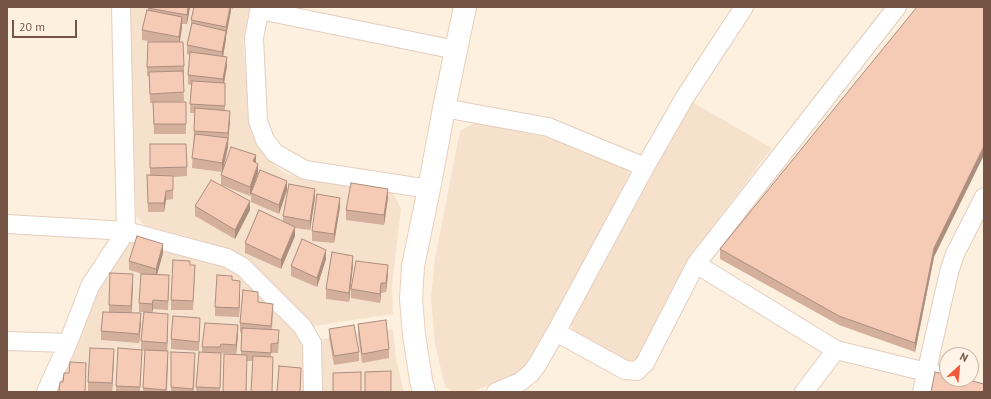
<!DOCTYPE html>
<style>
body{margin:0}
#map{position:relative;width:991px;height:399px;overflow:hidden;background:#fef0df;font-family:"PT Sans",sans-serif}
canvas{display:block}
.frame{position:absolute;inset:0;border:8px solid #755445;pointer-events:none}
.north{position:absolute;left:939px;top:347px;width:40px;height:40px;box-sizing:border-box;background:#fff4e7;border:1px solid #c8b4a6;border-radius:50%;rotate:27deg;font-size:11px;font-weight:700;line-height:16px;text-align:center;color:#755445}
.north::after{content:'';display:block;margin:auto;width:14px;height:18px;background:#f1593b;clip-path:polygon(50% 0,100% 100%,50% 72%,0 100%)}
.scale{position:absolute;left:12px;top:20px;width:65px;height:18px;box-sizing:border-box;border:2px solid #755445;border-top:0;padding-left:5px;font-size:12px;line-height:14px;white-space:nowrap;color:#755445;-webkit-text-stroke:3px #fff4e7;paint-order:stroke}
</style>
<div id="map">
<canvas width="991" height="399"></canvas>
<div class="frame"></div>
<div class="north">N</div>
<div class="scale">20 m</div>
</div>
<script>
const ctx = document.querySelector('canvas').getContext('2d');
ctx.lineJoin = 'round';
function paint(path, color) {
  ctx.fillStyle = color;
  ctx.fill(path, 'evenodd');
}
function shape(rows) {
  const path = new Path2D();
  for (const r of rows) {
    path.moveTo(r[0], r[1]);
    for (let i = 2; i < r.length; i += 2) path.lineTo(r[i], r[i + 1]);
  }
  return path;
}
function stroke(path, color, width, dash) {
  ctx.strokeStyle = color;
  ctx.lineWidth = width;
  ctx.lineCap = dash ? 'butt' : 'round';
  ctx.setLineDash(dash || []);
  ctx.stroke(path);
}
paint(shape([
 [129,7,250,7,243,39,249,116,255,139,264,153,275,166,287,174,306,180,392,192,401,208,392,286,393,314,314,326,305,316,251,263,240,254,227,248,144,225,136,216],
 [692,102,772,148,690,256,638,359,628,362,574,333,571,324],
 [476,122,558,140,628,168,630,176,532,358,518,373,511,377,471,392,454,392,445,387,435,343,431,298,435,258,460,131],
 [137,241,227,266,238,274,298,334,303,345,304,392,55,392,98,286,127,245],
 [393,329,396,358,404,392,323,392,322,363,321,339]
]), '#f6e1cd');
const street = shape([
 [260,7,254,38,258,121,265,140,275,153,305,170,429,189],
 [260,10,456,50],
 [444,108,548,127,645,167],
 [7,224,126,231,227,258,243,267,302,326,312,343,313,392],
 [696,264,836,350,947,377],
 [556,332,625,370,637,371,645,363,696,264,897,7],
 [7,341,68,343],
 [46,392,68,343,90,286,126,231,121,7],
 [496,392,520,382,530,374,537,365,556,332,645,167,685,97,744,7],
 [804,392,836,350],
 [922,392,949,272,955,254,984,197]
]);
const secondary = shape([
 [424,392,421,380,414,335,411,299,413,266,429,189,444,108,465,7]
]);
stroke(street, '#e4cdbe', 20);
stroke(secondary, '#eaceba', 24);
stroke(street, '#fff', 18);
stroke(secondary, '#fff', 22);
paint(shape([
 [148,7,190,7,187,24,182,24,182,27,180,42,184,66,184,75,183,75,184,101,173,102,186,102,186,134,154,134,153,103,150,103,149,76,147,76,147,67,154,42,142,40,142,30,148,10],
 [194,7,233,7,233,9,231,8,223,56,227,66,224,83,225,93,225,110,230,120,228,147,224,166,256,162,258,173,252,189,287,190,279,214,251,202,251,193,250,196,221,185,221,175,222,172,192,168,195,113,190,113,191,85,188,84,188,75,190,55,187,54,187,45,191,27,191,20],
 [150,144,187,167,187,176,173,177,173,199,166,200,164,212,148,212,147,175,150,175],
 [315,198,310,230,295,228,295,236,281,269,245,253,245,243,283,221,283,216],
 [388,198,384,225,346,220,346,210],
 [195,206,250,210,235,239,195,216],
 [340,207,334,243,312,241,312,231],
 [720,249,934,257,915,352,839,325,720,259],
 [163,253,157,275,169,284,168,310,153,309,152,313,168,323,167,351,168,361,167,392,143,392,145,351,142,350,140,392,116,392,116,386,141,350,141,341,144,312,139,312,139,303,143,274,129,270,129,261],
 [326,259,317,287,291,276,291,266],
 [190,265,195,274,193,310,171,310,171,300],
 [353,265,349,302,326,299,326,289],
 [388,274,386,292,381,293,380,303,351,298,351,289],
 [232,280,240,290,239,317,215,316,215,307],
 [133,283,132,313,141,323,139,343,101,340,101,331,109,312,109,305],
 [258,302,273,313,272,330,279,340,278,353,271,353,271,357,273,366,252,361,247,361,241,355,242,333,240,332,240,323],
 [358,324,389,349,389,358,362,363,358,334],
 [200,327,199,351,171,349,171,339],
 [329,329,359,352,359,361,334,365,329,338],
 [238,335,236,354,221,353,221,363,220,392,196,392,196,387,202,352,202,347],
 [171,352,195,362,194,392,171,392],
 [114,358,112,392,88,391,88,382]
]), '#d3af9c');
paint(shape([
 [188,7,190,7,187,24,187,15],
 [230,7,231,7,231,11,226,36,226,27],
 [182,17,182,27,179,46,179,37],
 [226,31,226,40,222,62,222,52],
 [227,57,227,66,223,89,223,79],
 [230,111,230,120,228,142,228,133],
 [228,138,228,147,222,173,222,163],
 [984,146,984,155,934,257,915,352,915,343,934,248],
 [256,155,256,164,253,161],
 [258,164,258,173,250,196,250,187],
 [287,181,287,190,279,214,279,205],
 [315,189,315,198,310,230,310,221],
 [388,189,388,198,384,225,384,215],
 [166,191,166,200,164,212,164,203],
 [340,198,340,207,334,243,334,234],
 [250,201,250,210,235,239,235,230],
 [295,227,295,236,281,269,281,260],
 [163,244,163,253,156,278,156,269],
 [326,250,326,259,317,287,317,278],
 [353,256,353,265,349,302,349,293],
 [388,265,388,274,386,292,386,283],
 [133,274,133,283,131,315,131,306],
 [240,281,240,290,239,317,239,308],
 [381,283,381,293,380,303,380,294],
 [153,300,153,309,152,313,152,304],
 [141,313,141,323,139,343,139,334],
 [168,314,168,323,167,353,167,343],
 [238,325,238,335,236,354,236,345],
 [114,349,114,358,112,392,112,383],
 [168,351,168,361,166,392]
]), '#ac8e7f');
const building = shape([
 [148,7,188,7,187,15,148,8,148,7],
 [194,7,230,7,226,27,191,20,194,7],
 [917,7,982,7,984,9,984,146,934,248,915,343,839,316,720,249,917,7],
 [147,10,182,17,179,37,142,30,147,10],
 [192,23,226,31,222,52,187,45,192,23],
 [148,42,183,42,184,66,147,67,148,42],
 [190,52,227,57,223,79,188,75,190,52],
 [183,71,184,92,150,94,149,72,183,71],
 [192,81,225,83,225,106,190,104,192,81],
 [153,102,186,102,186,124,154,124,153,102],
 [195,108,230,111,228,133,194,131,195,108],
 [195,134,228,138,222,163,192,158,195,134],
 [150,144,186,144,187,167,150,168,150,144],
 [231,147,256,155,253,161,258,164,250,187,221,175,231,147],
 [260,170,287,181,279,205,251,193,260,170],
 [147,175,173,176,173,190,166,191,164,203,148,203,147,175],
 [211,180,250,201,235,230,195,206,211,180],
 [351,183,388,189,384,215,346,210,351,183],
 [289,184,315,189,310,221,283,216,289,184],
 [317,194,340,198,334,234,312,231,317,194],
 [259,210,295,227,281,260,245,243,259,210],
 [137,236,163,244,156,269,129,261,137,236],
 [302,239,326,250,317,278,291,266,302,239],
 [332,252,353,256,349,293,326,289,332,252],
 [173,260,190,261,190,265,195,265,193,301,171,300,173,260],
 [356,261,388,265,386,283,381,283,380,294,351,289,356,261],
 [110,273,133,274,131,306,109,305,110,273],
 [141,274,169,275,168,301,153,300,152,304,139,303,141,274],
 [217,275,232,276,232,280,240,281,239,308,215,307,217,275],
 [243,290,258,292,258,302,273,304,271,326,240,323,243,290],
 [103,312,141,313,139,334,101,331,103,312],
 [144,312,168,314,167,343,141,341,144,312],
 [173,316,200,318,199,342,171,339,173,316],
 [386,320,389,349,362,354,358,324,386,320],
 [205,323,238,325,236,345,221,344,220,347,202,347,205,323],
 [354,325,359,352,334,356,329,329,354,325],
 [242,328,279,330,278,343,271,344,271,353,241,351,242,328],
 [90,348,114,349,112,383,88,382,90,348],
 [118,348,142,350,140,387,116,386,118,348],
 [145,350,168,351,166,390,143,388,145,350],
 [171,352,195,353,193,389,171,387,171,352],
 [199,352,221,353,220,388,196,387,199,352],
 [224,354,247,355,246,392,223,392,224,354],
 [253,356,273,357,272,392,251,392,253,356],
 [70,362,86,363,85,392,59,392,60,382,63,382,64,373,69,373,70,362],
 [279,366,301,368,300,392,277,392,279,366],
 [391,371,391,392,365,392,365,372,391,371],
 [361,372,361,392,333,392,333,373,361,372],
 [935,372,947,375,947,379,964,379,984,384,984,392,931,392,935,372]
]);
paint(building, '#f5cbb5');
stroke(building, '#ac8e7f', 1);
</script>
